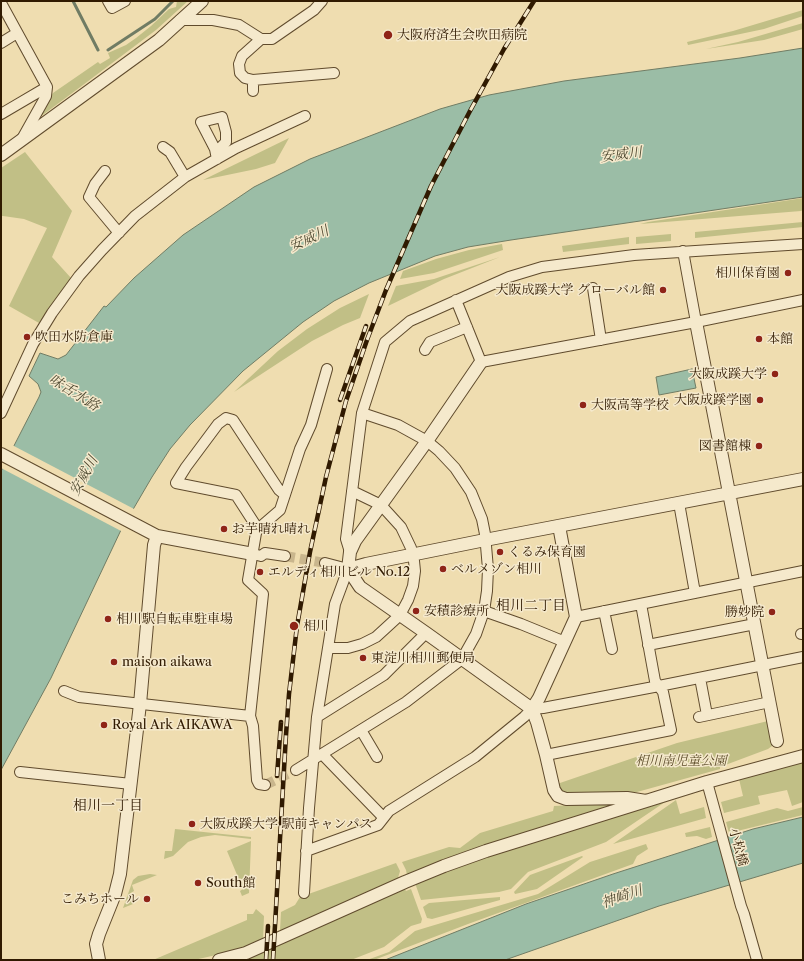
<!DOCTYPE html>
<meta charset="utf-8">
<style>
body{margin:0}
#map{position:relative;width:804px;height:961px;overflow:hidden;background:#efddb0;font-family:"Libre Caslon Text",serif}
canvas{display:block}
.frame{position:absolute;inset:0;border:2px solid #301a01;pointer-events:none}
</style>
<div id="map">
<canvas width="804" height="961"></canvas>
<div class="frame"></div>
</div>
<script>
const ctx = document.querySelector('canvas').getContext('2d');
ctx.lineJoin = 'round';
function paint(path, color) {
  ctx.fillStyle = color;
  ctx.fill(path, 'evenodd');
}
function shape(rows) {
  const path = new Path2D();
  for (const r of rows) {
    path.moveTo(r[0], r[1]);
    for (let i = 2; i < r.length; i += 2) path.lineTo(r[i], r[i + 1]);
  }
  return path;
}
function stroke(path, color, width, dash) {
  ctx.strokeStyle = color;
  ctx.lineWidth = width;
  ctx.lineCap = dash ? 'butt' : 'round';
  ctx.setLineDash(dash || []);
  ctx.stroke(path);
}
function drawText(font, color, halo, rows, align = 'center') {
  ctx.font = font + ' "Libre Caslon Text","Noto Serif JP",serif';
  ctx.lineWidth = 3;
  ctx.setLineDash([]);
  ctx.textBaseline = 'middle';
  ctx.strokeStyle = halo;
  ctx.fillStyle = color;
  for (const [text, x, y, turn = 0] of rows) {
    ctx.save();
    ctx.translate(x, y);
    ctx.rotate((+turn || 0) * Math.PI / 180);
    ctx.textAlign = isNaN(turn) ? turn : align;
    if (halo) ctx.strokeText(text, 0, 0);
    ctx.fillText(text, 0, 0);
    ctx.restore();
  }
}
paint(shape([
 [177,1,188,1,156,30,83,85,40,117,39,116,53,93,98,62,100,64,110,58,108,53,126,45,136,38,151,26,169,9,176,7],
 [803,10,803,16,764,29,688,45,687,42,733,31],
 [803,23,803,29,764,40,706,49,738,42],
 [289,138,275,163,256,169,203,180],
 [25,152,72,211,52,257,71,278,39,323,9,306,47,228,24,219,3,216,1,216,1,168],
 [803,198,803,210,801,211,640,224,648,222],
 [803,222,803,227,695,238,695,232],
 [671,234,671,241,636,244,636,237],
 [629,237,629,244,563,252,562,246],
 [502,244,503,250,434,273,400,279,403,271,436,259,469,250],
 [500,257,444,279,388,306,396,286,434,279],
 [369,294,360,318,343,325,312,341,234,392,278,351,307,329,340,308],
 [768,721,772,746,768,749,720,767,720,769,637,792,568,795,558,789,557,784,677,743],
 [803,762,803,802,792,806,787,790,758,796,760,804,724,813,721,802,743,796,739,779],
 [676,800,680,814,704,807,706,818,613,844],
 [665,802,606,842,528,872,511,889,499,892,421,900,415,883,446,871,487,856],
 [618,803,484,845,407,875,406,870,402,862,449,847,460,848,480,833,553,811,554,806],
 [803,807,803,815,729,833,726,822,777,808,788,811],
 [710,827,712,837,706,839,697,836,686,837,685,833],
 [175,829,251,837,251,839,215,835,201,837,188,842,173,856,164,859,165,851,172,851],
 [251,841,249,893,242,896,240,891,243,889,227,851],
 [646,844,648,849,637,856,633,864,468,924,374,960,367,960,389,952,415,931,428,927,538,894,590,862],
 [582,856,583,857,537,889,515,894,514,892,530,875],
 [396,863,400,871,398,878,280,931,281,912,295,905,300,897],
 [150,874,157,875,132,885,134,891,129,894,133,904,123,908,133,880,138,876],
 [404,888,406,891,411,889,422,919,421,923,411,926,384,947,351,960,242,960,248,959],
 [500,897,500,900,432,919,427,918,423,907,429,903],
 [256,909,264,916,263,940,243,949,194,960,153,960,247,920,247,914,253,914]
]), '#c1bf86');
const water = shape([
 [803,48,803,197,511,240,468,247,435,256,369,283,334,301,303,322,243,371,190,425,170,449,152,477,121,530,51,678,1,770,1,471,39,397,41,392,38,384,29,376,40,353,58,359,66,355,104,306,106,307,134,278,183,235,254,187,310,159,440,109,489,95,564,81,740,58,803,48],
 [692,369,696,388,659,395,656,377,692,369],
 [803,817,803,863,659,906,505,960,385,960,526,904,613,874,753,829,803,817]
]);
paint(water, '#9bbda6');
stroke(water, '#707c64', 1);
paint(shape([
 [12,445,136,510,123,532,1,468]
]), '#efddb0');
stroke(shape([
 [73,1,98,50],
 [108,50,155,19,173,1]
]), '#707c64', 3);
stroke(shape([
 [285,556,325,563],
 [265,785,296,770]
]), '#c9b68d', 10, [10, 5]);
const minor = shape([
 [108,1,112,8,125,1],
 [1,3,47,87,46,96,22,139],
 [180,20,213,20,239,25,261,39,272,39,314,10,322,1],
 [261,39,242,56,239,64,240,73,245,78,253,80,334,73],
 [1,43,17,33],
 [253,80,253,91],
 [1,114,47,87],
 [163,147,170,152,185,177],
 [215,149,220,148,226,142,226,132,222,117,201,122,215,149,217,159],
 [105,171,95,184,89,197,119,233],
 [683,251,696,322],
 [593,288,601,340],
 [456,300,481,362,696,322,803,300],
 [425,350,430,342,467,327],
 [1,413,33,344,52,313,79,276,102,250,135,216,185,177,236,148,305,116],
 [679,503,695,593],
 [258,529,236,495,176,483,186,467,218,424,226,418,233,420,279,490,285,495],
 [350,552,346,539,362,413,385,342,410,321,509,277,542,267,634,255,803,244],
 [253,554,261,556,265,553,285,556],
 [484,611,521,624,565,642],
 [604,611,612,649],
 [576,617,803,571],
 [801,634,803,634],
 [648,645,755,624],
 [328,648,348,648,362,644,376,637,400,615,408,600,413,586,415,571,414,561,411,548,401,527,381,505,352,491],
 [700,678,707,715],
 [64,691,79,697,250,716],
 [317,717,384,675,426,633],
 [699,717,770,702],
 [361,730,377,757],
 [322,754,383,817],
 [546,755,671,730,663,692,655,681,641,604],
 [296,770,406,702,462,659,476,634,484,611,487,591,488,569,485,534,482,519,471,492,455,468,439,451,427,441,398,425,362,413],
 [20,772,131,784],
 [707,782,741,906,744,914,757,960],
 [265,785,259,784,257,780,253,726,250,716,263,594,248,580,256,533,258,529,280,510,300,449,311,425,327,369],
 [306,851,378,825,389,811,475,757,524,717,532,709,543,708,659,686,803,657],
 [304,893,309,808,317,717,335,604,348,569,325,563]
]);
const tertiary = shape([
 [1,155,159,40,202,1],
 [696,322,777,741],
 [481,362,427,441,355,541,350,552,348,569,360,587,426,633,532,709,537,722,546,755,554,790,558,796,566,799,627,798,646,801],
 [1,454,157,536,253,554],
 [348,569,366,564,485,540,803,479],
 [532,709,539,698,576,617,559,526],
 [99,960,96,944,99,934,115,894,120,874,140,704,154,545,157,536],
 [219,960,246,953,405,882,444,866,486,851,707,782,803,756]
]);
stroke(minor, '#604b2d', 12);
stroke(tertiary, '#604b2d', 14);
stroke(minor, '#f5e9cc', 10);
stroke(tertiary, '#f5e9cc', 12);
const rail = shape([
 [340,400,366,326],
 [277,776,281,722],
 [266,960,268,926],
 [273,960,286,735,289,694,297,626,310,552,326,477,346,401,367,340,386,290,431,186,470,111,504,49,534,1]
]);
stroke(rail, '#301a01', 4.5);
stroke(rail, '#f5e9cc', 3, [9]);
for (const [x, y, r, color] of [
 [388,35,5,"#8f2418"],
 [788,273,4,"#8f2418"],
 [663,290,4,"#8f2418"],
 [27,337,4,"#8f2418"],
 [759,339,4,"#8f2418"],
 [775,374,4,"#8f2418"],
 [760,400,4,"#8f2418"],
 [583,405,4,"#8f2418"],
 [759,446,4,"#8f2418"],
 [224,529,4,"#8f2418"],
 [500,552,4,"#8f2418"],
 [443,569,4,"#8f2418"],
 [260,572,4,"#8f2418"],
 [416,611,4,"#8f2418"],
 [772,612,4,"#8f2418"],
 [108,619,4,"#8f2418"],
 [294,626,5,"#8f2418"],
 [363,658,4,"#8f2418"],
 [114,662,4,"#8f2418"],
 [104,725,4,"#8f2418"],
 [192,824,4,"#8f2418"],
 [198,883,4,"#8f2418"],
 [147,899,4,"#8f2418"]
]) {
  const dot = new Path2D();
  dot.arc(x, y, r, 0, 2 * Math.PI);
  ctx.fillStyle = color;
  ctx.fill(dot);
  stroke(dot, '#f5e9cc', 1.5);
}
drawText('13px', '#301a01', '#f5e9cc', [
 ["大阪府済生会吹田病院",397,35],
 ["相川保育園",780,273,"right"],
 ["大阪成蹊大学 グローバル館",655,290,"right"],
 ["吹田水防倉庫",35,337],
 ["本館",767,339],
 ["大阪成蹊大学",767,374,"right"],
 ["大阪成蹊学園",752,400,"right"],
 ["大阪高等学校",591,405],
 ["図書館棟",751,446,"right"],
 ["お芋晴れ晴れ",232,529],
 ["くるみ保育園",508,552],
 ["ベルメゾン相川",451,569],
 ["エルディ相川ビル No.12",268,572],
 ["安積診療所",424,611],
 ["勝妙院",764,612,"right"],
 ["相川駅自転車駐車場",116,619],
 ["相川",303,626],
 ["東淀川相川郵便局",371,658],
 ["maison aikawa",122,662],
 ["Royal Ark AIKAWA",112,725],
 ["大阪成蹊大学 駅前キャンパス",200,824],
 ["South館",206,883],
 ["こみちホール",139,899,"right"]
], 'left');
drawText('italic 13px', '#5c4c29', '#f5e9cc', [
 ["相川南児童公園",681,761]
]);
drawText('13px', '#301a01', '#f5e9cc', [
 ["小松橋",738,847,75]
]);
drawText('italic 14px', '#504b33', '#f5e9cc', [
 ["安威川",621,155,-7],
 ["安威川",309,239,-25],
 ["味舌水路",74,393,32],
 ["安威川",84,476,-61],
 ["神崎川",622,897,-19]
]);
drawText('14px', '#301a01', '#f5e9cc', [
 ["相川二丁目",531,606],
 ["相川一丁目",108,806]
]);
</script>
